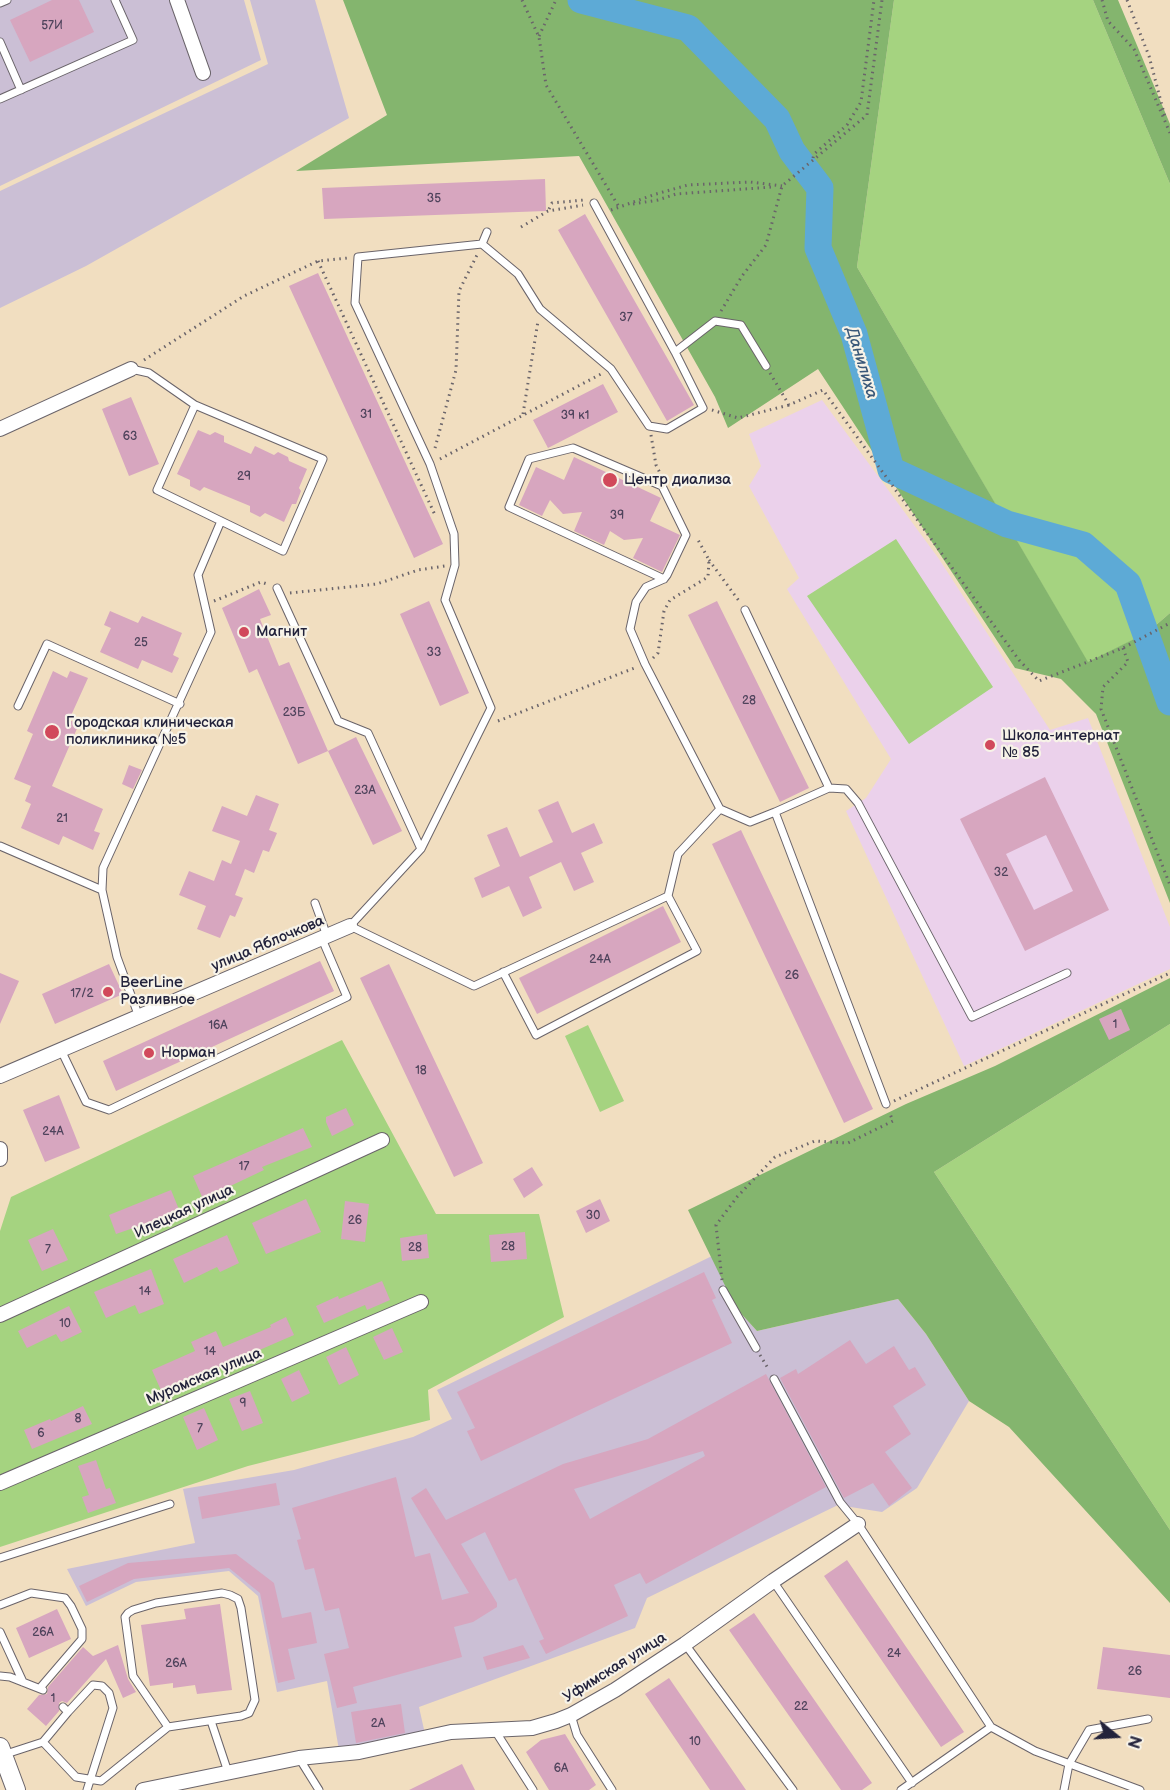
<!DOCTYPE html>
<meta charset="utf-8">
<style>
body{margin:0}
#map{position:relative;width:1170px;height:1790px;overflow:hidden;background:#f1dec0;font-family:"Balsamiq Sans",sans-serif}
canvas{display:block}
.north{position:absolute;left:1086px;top:1706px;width:60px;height:60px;-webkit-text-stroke:4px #f7f3e8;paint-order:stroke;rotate:108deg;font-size:16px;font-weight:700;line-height:24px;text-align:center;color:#22223b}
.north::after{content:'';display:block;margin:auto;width:21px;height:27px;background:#22223b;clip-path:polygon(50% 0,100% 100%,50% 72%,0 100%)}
</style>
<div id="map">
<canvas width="1170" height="1790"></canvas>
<div class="north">N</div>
</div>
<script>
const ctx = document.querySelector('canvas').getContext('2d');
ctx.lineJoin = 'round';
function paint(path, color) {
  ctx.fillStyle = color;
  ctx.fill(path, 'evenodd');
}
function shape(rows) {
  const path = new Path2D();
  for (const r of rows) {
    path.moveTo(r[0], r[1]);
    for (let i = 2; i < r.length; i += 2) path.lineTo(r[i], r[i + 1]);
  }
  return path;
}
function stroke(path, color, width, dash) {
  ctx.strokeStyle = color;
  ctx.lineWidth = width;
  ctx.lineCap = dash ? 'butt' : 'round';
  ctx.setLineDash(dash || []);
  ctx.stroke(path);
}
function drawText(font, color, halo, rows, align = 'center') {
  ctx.font = font + ' "Balsamiq Sans",sans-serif';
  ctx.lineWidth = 4.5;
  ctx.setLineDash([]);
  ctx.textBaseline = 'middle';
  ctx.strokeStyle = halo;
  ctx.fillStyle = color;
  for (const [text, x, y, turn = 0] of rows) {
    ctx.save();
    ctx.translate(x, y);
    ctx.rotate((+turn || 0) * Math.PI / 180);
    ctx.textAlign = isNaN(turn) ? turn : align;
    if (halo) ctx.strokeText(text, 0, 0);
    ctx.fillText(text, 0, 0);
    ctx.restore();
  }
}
paint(shape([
 [822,400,939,559,1050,730,1088,718,1170,927,1170,969,964,1066,846,811,866,798,891,759,787,589,799,578,749,486,761,466,749,434]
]), '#ebd1eb');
paint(shape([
 [0,0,244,0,261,60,0,186],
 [250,0,315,0,349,118,86,266,0,308,0,191,268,64],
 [712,1256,736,1308,757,1331,898,1299,926,1334,969,1401,917,1488,882,1512,838,1505,647,1598,635,1628,419,1707,425,1734,339,1750,327,1681,277,1692,258,1596,229,1571,136,1582,86,1606,67,1569,195,1543,183,1489,294,1470,413,1437,452,1419,437,1390]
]), '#cbbfd5');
paint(shape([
 [894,0,1093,0,1170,184,1170,613,1148,632,1088,663,857,267],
 [896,539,993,687,909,744,807,596],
 [1170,1024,1170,1530,934,1172],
 [588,1025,624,1101,600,1112,565,1036],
 [342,1040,436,1214,539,1214,564,1317,428,1390,430,1420,248,1466,0,1547,0,1231,11,1197]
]), '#a5d380');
paint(shape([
 [343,0,894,0,857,267,1088,662,1148,632,1170,613,1170,903,1096,714,1061,679,1015,668,818,369,728,428,715,397,579,156,296,171,387,115],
 [1093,0,1118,0,1170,124,1170,184],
 [1170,978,1170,1024,934,1172,1170,1530,1170,1603,1009,1427,969,1401,926,1334,898,1299,757,1331,736,1308,688,1210,906,1104,995,1066]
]), '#84b56e');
stroke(shape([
 [581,0,688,28,777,119,792,151,820,188,818,248,854,334,891,470,1007,524,1083,545,1128,584,1170,702]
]), '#5daad6', 27);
paint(shape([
 [52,0,79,0,94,32,30,62,10,20],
 [545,179,546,211,324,219,322,188],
 [585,214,694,405,667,421,558,230],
 [318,273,443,544,414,558,289,286],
 [603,384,618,412,548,448,533,420],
 [131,397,159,464,129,476,102,409],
 [198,430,210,435,215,432,224,436,224,442,251,454,255,446,274,455,278,452,288,457,289,461,307,469,299,488,301,491,296,504,292,504,284,522,265,513,260,517,250,512,250,506,204,487,200,491,190,486,190,480,177,474],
 [574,457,661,498,650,521,680,535,662,572,633,558,643,538,624,540,610,531,604,545,574,531,582,512,563,514,550,500,542,516,519,505,536,467,564,480],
 [259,589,271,615,260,619,279,666,289,662,328,751,298,764,257,669,249,673,222,608],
 [429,601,469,693,440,706,400,614],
 [717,601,809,788,780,802,688,615],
 [110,611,138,623,142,616,182,633,173,655,179,658,172,673,142,660,138,669,100,652,111,628,104,625],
 [53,671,67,678,70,671,88,678,69,720,79,724,52,786,103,809,94,831,100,833,93,850,63,836,59,845,21,828,31,804,25,801,31,786,14,779,33,734,27,731],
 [356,737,402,831,373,845,328,751],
 [129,765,142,770,133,789,122,784],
 [1045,777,1109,910,1025,951,960,819],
 [1046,835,1073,891,1034,910,1006,854],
 [256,795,279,804,269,830,277,833,269,852,263,850,254,873,245,869,235,895,243,898,235,917,230,915,220,938,197,929,206,906,179,895,189,871,214,881,222,860,231,864,240,841,212,831,222,806,247,816],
 [558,801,572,833,594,823,603,843,581,853,594,882,574,891,561,862,529,877,542,908,523,917,509,886,482,898,474,878,500,866,487,835,507,827,520,857,553,842,538,810],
 [741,830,873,1109,844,1123,712,844],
 [663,906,681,942,537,1014,519,978],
 [320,961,334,991,116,1091,103,1061],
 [109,964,123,994,55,1024,42,994],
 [389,964,483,1163,454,1177,360,978],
 [0,973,19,981,0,1024],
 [1121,1009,1130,1030,1109,1040,1099,1019],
 [59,1095,80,1148,45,1162,23,1110],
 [346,1108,354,1125,332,1136,326,1122,326,1117],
 [303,1128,312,1147,262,1167,264,1170,203,1199,193,1176],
 [532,1167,543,1185,524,1198,513,1179],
 [171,1190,180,1212,116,1234,109,1215],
 [306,1199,321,1232,266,1254,252,1223],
 [600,1199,610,1221,586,1233,576,1211],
 [345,1201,369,1204,365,1242,341,1239],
 [53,1229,68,1260,42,1271,28,1240],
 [525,1232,527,1259,491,1262,489,1235],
 [427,1234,429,1258,402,1261,400,1238],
 [227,1235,239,1263,220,1272,217,1267,184,1283,173,1259],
 [151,1269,164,1304,139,1314,135,1305,106,1318,94,1292],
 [704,1272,716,1298,712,1300,732,1343,481,1461,467,1431,475,1428,457,1392],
 [382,1281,390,1300,367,1310,365,1305,324,1323,316,1306,338,1296,339,1299],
 [69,1306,82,1332,61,1342,56,1334,27,1348,18,1331],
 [286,1317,294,1335,188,1381,190,1384,163,1395,152,1370,195,1351,191,1342,216,1331,223,1347,271,1327,270,1325],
 [392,1328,403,1352,384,1360,373,1337],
 [850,1340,866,1364,894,1346,909,1370,915,1367,926,1385,893,1406,911,1434,885,1452,912,1488,889,1506,873,1483,844,1498,780,1378,796,1369,798,1374],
 [346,1347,359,1375,339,1385,326,1357],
 [299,1370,310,1393,292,1402,281,1379],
 [766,1374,826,1487,646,1584,640,1573,614,1585,628,1616,546,1654,539,1641,544,1639,516,1578,509,1581,485,1532,461,1544,497,1603,497,1607,473,1622,454,1627,462,1657,353,1687,357,1703,337,1708,324,1654,349,1648,339,1608,325,1611,314,1568,305,1570,297,1540,301,1539,292,1508,396,1477,415,1557,430,1553,442,1600,469,1593,411,1498,426,1488,446,1520,563,1464,648,1439],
 [703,1451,705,1456,590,1519,574,1489],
 [250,1391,263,1423,242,1431,229,1399],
 [83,1406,92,1424,32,1449,24,1430,50,1419,51,1421],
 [204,1408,218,1440,197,1450,183,1417],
 [96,1460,106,1489,110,1488,116,1503,88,1513,82,1497,89,1495,78,1466],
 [276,1483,280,1505,202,1519,198,1497],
 [236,1554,274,1583,282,1618,311,1612,317,1643,288,1649,295,1679,278,1683,260,1593,229,1568,134,1579,87,1602,79,1586,128,1563],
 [847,1560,964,1732,941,1747,824,1576],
 [220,1604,232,1690,197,1694,195,1685,173,1688,173,1683,150,1686,141,1625,186,1619,184,1609],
 [57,1609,71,1639,29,1658,16,1628],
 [754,1613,872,1783,862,1790,841,1790,729,1630],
 [118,1645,128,1679,136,1692,123,1698,106,1659,67,1703,62,1701,59,1703,59,1711,46,1726,27,1709,39,1695,47,1694,48,1687,83,1647,93,1656],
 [523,1645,530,1658,487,1670,483,1657],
 [1103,1647,1170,1655,1170,1698,1097,1689],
 [669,1678,746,1790,710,1790,645,1694],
 [401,1704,405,1733,356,1743,351,1712],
 [565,1734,596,1785,589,1790,549,1790,526,1752,541,1740],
 [462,1764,475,1790,409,1790]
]), '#d7a6bf');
const service = shape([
 [0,3,7,0],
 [0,42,21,90],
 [0,99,133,40,115,0],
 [594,203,675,352,703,408,667,429,649,426,611,369,540,309,518,274,482,244,358,257,355,303,430,464,454,534,455,565,445,600,491,708,421,849,350,926,474,986,668,896,678,854,720,809,645,664,630,629,636,602,646,587,664,579,667,575,686,535,662,486,573,448,529,459,509,507,664,579],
 [482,244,487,232],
 [675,352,715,321,741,325,766,366],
 [131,369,149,373,195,405,323,459,283,551,157,490,195,405],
 [277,588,338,721,368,733,421,849],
 [745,610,829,788,775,812],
 [18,706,47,644,180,704],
 [829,788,846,789,858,803,972,1017,1067,973],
 [720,809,750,822,775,812,886,1104],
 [0,846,102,890],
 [315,903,327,936],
 [503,972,536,1035,697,951,668,896],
 [139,1017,117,957,102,890,103,868,211,632,198,575,221,521],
 [61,1050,86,1102,109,1110,347,997,322,939],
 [723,1290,756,1348],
 [774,1379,840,1502,858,1524,991,1727,1035,1751,1140,1790],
 [0,1558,170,1504],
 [773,1581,912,1783],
 [0,1605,31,1593,65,1598,71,1606,82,1629,82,1639,40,1688],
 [0,1632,23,1682],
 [685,1644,793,1790],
 [0,1676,10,1677,43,1690],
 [68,1712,93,1685,102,1686,109,1693,113,1708,87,1790],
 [571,1715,577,1735,612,1790],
 [211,1721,228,1772],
 [494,1729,533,1790],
 [43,1742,76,1777,101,1781,168,1727,241,1716,249,1713,255,1700,241,1608,238,1599,230,1595,222,1593,156,1603,133,1610,128,1613,125,1617,133,1676,168,1727],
 [3,1755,43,1742,68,1712,63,1707],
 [299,1758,319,1790],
 [901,1790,991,1727],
 [1064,1790,1069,1764,1089,1730,1148,1719]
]);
const minor = shape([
 [177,0,203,73],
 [0,429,131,369],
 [0,1076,350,926],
 [0,1149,0,1159],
 [0,1315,382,1140],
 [0,1483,421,1302],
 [143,1790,299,1758,359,1752,451,1732,532,1728,556,1721,571,1715,615,1690,685,1644,773,1581,858,1524]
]);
const secondary = shape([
 [0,1747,16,1790]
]);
stroke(service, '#6a646a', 9);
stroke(minor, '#6a646a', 16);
stroke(secondary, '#6a646a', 20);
stroke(shape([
 [522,0,539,37,546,85,619,207],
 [1102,0,1108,21,1134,49,1170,133],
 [1127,0,1149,56,1165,117],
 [539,36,556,0],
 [813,158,814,154,847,125,861,102,874,0],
 [633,204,658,200,676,194,772,187],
 [549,209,552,203,584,200],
 [611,210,656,194,688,185,750,182,782,186],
 [521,227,548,211,583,205],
 [318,261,435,515],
 [721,311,742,276,766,245,782,186,867,115,882,0],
 [144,360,244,296,318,261,348,258],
 [770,373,789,405,823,390,1019,660,1039,681,1123,648,1170,623],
 [712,410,738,418,789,405],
 [523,414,538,321],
 [651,435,656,465,661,475],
 [435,448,456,370,459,291,477,255],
 [440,459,601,374],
 [709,560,739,601],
 [290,593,377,584,418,570,445,566],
 [214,601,261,582,267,584],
 [1123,648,1128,662,1103,687,1101,709,1170,885],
 [653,658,658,653,664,611,670,600,708,577,709,560,697,538],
 [498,721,637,667],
 [894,1101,1170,973],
 [722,1280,716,1225,737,1197,775,1157,815,1141,848,1143,893,1121,890,1114],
 [760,1355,769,1370]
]), '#6a646a', 3, [1.5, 4.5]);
stroke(service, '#fff', 7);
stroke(minor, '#fff', 14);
stroke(secondary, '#fff', 18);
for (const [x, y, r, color] of [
 [610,480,8,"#d1495b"],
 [244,632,6,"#d1495b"],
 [52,732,8,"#d1495b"],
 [990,745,6,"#d1495b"],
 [108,992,6,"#d1495b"],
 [149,1053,6,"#d1495b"]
]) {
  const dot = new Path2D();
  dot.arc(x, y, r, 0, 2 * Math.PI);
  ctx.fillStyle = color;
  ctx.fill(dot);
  stroke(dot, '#f7f3e8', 2);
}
drawText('12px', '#4f435c', null, [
 ["57И",52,26],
 ["35",434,199],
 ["37",626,318],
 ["31",366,415],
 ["39 к1",575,416],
 ["63",130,437],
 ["29",244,477],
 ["39",617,516],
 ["25",141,643],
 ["33",434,653],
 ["28",749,701],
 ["23Б",294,713],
 ["23А",365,791],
 ["21",62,819],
 ["32",1001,873],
 ["24А",600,960],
 ["26",792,976],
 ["17/2",82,994],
 ["1",1115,1025],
 ["16А",218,1026],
 ["18",421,1071],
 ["24А",53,1132],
 ["17",244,1167],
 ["30",593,1216],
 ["26",355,1221],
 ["28",508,1247],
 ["28",415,1248],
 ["7",48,1250],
 ["14",145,1292],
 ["10",65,1324],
 ["14",210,1352],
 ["9",243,1404],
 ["8",78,1419],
 ["7",200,1429],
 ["6",41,1434],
 ["26А",43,1633],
 ["24",894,1654],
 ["26А",176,1664],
 ["26",1135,1672],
 ["1",53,1699],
 ["22",801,1707],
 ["2А",378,1724],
 ["10",695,1742],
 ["6А",561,1769]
]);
drawText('15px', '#22223b', '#f7f3e8', [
 ["Центр диализа",624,480],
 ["Магнит",256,632],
 ["Городская клиническая",66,723],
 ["поликлиника №5",66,740],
 ["Школа-интернат",1002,736],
 ["№ 85",1002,753],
 ["BeerLine",120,983],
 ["Разливное",120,1000],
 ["Норман",161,1053]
], 'left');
drawText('15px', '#22223b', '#f7f3e8', [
 ["улица Яблочкова",268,944,-23],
 ["Илецкая улица",184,1212,-25],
 ["Муромская улица",204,1377,-23],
 ["Уфимская улица",615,1668,-32]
]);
drawText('italic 16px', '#3a5879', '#f7f3e8', [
 ["Данилиха",861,363,73]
]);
</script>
